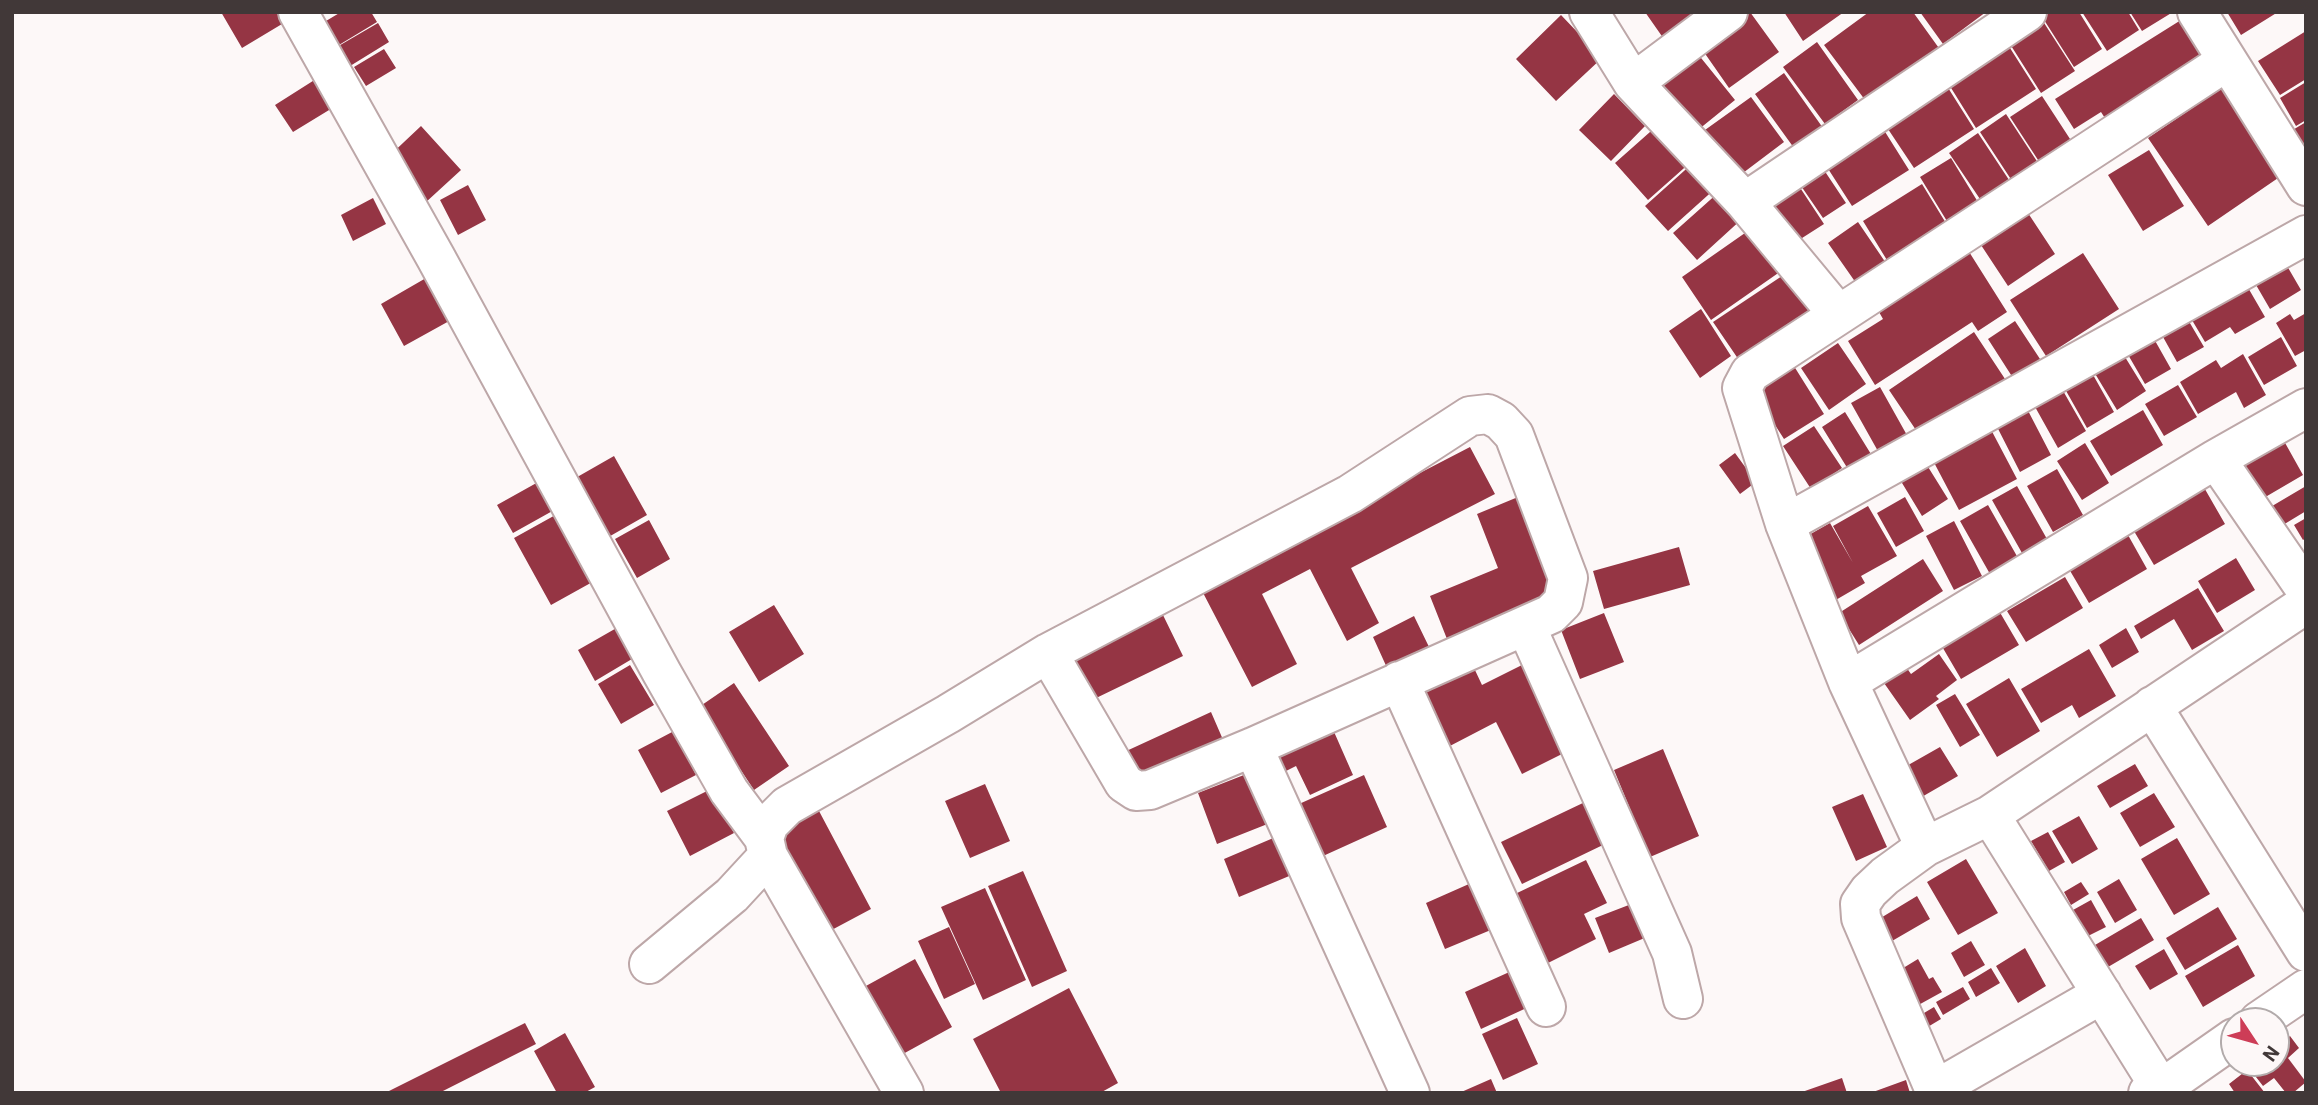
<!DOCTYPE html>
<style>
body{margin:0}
#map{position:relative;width:2318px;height:1105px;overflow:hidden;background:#fdf8f8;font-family:Roboto,sans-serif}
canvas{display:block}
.frame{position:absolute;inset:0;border:14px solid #413838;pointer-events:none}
.north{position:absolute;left:2220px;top:1007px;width:70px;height:70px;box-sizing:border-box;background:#fdf8f8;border:2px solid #b2abab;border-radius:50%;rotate:126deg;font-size:19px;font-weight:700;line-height:28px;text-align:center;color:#413838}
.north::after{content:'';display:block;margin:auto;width:24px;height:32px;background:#cd3d57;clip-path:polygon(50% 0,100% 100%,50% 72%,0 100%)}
</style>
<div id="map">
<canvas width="2318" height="1105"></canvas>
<div class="frame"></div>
<div class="north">N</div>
</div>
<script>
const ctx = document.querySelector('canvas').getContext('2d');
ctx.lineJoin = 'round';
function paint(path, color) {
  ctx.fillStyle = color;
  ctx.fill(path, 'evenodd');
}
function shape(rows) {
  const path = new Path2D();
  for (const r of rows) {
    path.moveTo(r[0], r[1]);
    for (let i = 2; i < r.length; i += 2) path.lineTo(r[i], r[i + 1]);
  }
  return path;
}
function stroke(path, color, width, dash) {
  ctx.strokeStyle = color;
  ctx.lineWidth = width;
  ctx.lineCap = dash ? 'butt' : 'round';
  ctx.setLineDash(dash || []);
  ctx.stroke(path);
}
paint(shape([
 [221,12,282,12,287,21,242,48],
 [341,12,371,12,377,22,329,51,316,27],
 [1645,12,1707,12,1666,42],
 [1744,12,1750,12,1779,52,1729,88,1699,45],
 [1784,12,1844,12,1803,41],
 [1869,12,1913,12,1941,51,1868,104,1824,45],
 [1920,12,1986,12,1943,44],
 [2037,12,2075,71,2041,93,2003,33],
 [2039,12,2079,12,2102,49,2074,67],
 [2082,12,2128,12,2139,30,2107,51],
 [2130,12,2173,12,2142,31],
 [2227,12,2278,12,2241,35],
 [1561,15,1602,58,1556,101,1516,59],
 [2189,15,2216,60,2110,126,2101,112,2074,129,2055,99],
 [378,23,389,42,342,71,330,51],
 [2306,31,2306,79,2280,95,2258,61],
 [2003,37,2036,89,1976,128,1943,75],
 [1817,42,1858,100,1825,124,1783,67],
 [1693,48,1735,100,1693,134,1651,83],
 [384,49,396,68,366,86,354,67],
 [1784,73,1823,128,1794,148,1755,94],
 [316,79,334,107,293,132,275,105],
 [2306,82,2306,120,2296,126,2280,98],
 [1945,83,1974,129,1914,168,1884,123],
 [2222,88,2281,176,2208,226,2148,138],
 [1614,94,1645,126,1611,161,1579,130],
 [2042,96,2072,142,2040,163,2010,117],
 [1751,97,1784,142,1731,182,1698,135],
 [2006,114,2042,169,2016,187,1980,132],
 [2306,122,2306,156,2291,131],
 [1659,124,1692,161,1648,200,1615,163],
 [421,126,461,170,425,203,386,159],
 [1882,127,1909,170,1852,206,1825,164],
 [1978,133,2015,189,1986,208,1949,153],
 [2149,150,2184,206,2143,231,2108,175],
 [1951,158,1984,212,1953,231,1920,177],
 [1694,162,1717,187,1668,231,1645,206],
 [1820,164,1846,203,1823,218,1797,180],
 [1795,180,1824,224,1788,247,1760,203],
 [1922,184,1952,233,1893,270,1863,221],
 [468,185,486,220,458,235,440,200],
 [1719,192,1743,218,1697,260,1673,233],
 [373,198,386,224,353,241,341,215],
 [2028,213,2055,254,2008,286,1981,245],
 [1858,222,1892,272,1863,293,1828,243],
 [1755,226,1784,269,1711,320,1682,277],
 [1966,247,2007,312,1978,331,1972,322,1875,385,1848,341,1883,319,1875,305],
 [2083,253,2119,309,2046,356,2010,300],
 [2283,259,2301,290,2270,309,2252,278],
 [1785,274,1814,318,1743,366,1713,322],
 [426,278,451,320,404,346,381,304],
 [2243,279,2265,317,2235,334,2230,327,2205,342,2189,315],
 [1701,309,1731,356,1700,378,1669,331],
 [2184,313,2204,347,2177,362,2158,328],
 [2306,313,2306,350,2295,356,2276,323,2290,314,2294,320],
 [2015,321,2040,359,2013,378,1988,339],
 [2149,330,2171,369,2145,384,2123,346],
 [1974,332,2007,382,1922,439,1889,390],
 [2281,337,2297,366,2264,385,2248,357],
 [1838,343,1866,384,1829,410,1801,368],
 [2117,344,2146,391,2117,410,2088,362],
 [2243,354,2266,395,2244,408,2236,392,2198,414,2180,382,2216,360,2221,368],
 [1792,363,1824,414,1784,439,1752,389],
 [2092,373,2114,412,2087,428,2065,389],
 [2178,385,2197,417,2164,436,2145,404],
 [1880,387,1908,437,1879,453,1851,403],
 [2062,389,2086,431,2058,448,2034,405],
 [2023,401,2051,455,2020,472,1992,417],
 [2143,410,2163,445,2111,476,2090,441],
 [1845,412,1874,459,1851,474,1822,427],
 [1987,422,2017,479,1959,510,1929,453],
 [1814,426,1842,468,1811,489,1783,446],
 [2284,441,2303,475,2250,506,2230,472],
 [2085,443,2109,483,2082,500,2057,461],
 [1470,447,1495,494,1351,568,1379,623,1347,641,1310,569,1262,594,1297,664,1252,687,1200,587],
 [1735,453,1756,482,1740,494,1719,465],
 [614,456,647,515,605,539,572,480],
 [1925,462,1948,499,1922,516,1899,478],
 [2057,469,2083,515,2053,532,2027,486],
 [540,481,556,509,513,533,497,505],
 [2202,484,2225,524,2154,565,2131,526],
 [2017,486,2047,539,2022,553,1992,500],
 [2306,486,2306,511,2273,531,2262,512],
 [1518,497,1557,595,1447,639,1430,596,1498,568,1477,514],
 [1905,497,1924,531,1896,547,1877,513],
 [1988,505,2018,558,1990,574,1960,521],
 [1868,506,1897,556,1861,576,1865,583,1834,601,1800,540,1830,523,1853,563,1833,526],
 [559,513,596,580,551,605,514,538],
 [2306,518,2306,538,2303,540,2294,525],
 [649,520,670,559,637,578,615,539],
 [1954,521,1982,576,1954,590,1926,536],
 [2128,535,2147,569,2089,603,2069,569],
 [1679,547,1690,585,1604,609,1593,571],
 [2236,558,2255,590,2217,613,2198,581],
 [1923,559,1943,591,1859,645,1839,613],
 [2065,577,2083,608,2026,642,2007,611],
 [2198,588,2224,631,2192,650,2174,619,2141,639,2134,626],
 [1995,604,2019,645,1961,679,1940,643],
 [774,605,804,654,759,682,729,632],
 [1162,613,1183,656,1092,700,1071,657],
 [1604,613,1624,662,1580,679,1561,630],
 [1414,616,1430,649,1388,670,1373,637],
 [620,626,637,656,595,681,578,650],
 [2126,628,2139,652,2112,668,2099,645],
 [2089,649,2116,696,2079,718,2072,705,2041,723,2021,689],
 [1939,654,1957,680,1936,696,1939,699,1910,720,1877,673,1899,657,1911,674],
 [1526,663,1570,750,1522,774,1496,722,1446,748,1421,695,1474,668,1482,685],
 [630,665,654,705,621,724,598,684],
 [2009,678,2040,731,1997,757,1966,704],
 [734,683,789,766,754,790,699,707],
 [1955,694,1980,735,1960,747,1936,705],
 [1211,712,1224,742,1136,783,1122,753],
 [1331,725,1353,775,1310,795,1296,766,1278,775,1268,754],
 [674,731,696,775,661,793,638,750],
 [1940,747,1958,776,1920,798,1903,768],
 [1663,749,1699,836,1650,857,1614,770],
 [2135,764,2148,786,2110,808,2097,786],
 [1249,773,1270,823,1217,844,1198,793],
 [1364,775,1387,827,1323,856,1299,804],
 [985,784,1010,841,970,858,945,801],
 [711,789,734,833,690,856,667,811],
 [2154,793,2175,827,2140,847,2120,813],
 [1863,794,1887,847,1856,861,1832,807],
 [1585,802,1605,844,1522,884,1501,842],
 [819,811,871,909,826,933,774,835],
 [2079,816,2098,849,2072,864,2052,831],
 [2048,832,2065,862,2049,871,2031,841],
 [1278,836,1294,874,1239,897,1224,859],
 [2177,838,2210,894,2174,915,2141,859],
 [1966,859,1998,913,1958,935,1927,882],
 [1586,860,1607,903,1584,914,1596,939,1548,963,1515,894],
 [1023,871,1067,971,1032,987,988,886],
 [2119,879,2137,910,2115,923,2097,892],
 [1478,880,1498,927,1445,949,1426,903],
 [2081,882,2089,894,2071,905,2064,892],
 [985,888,1026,980,983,1000,941,907],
 [1917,896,1930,919,1892,941,1879,919],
 [2091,900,2106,927,2088,936,2073,910],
 [1634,903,1647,937,1609,953,1595,918],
 [2218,907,2237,939,2185,970,2166,938],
 [2141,918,2154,940,2108,967,2095,945],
 [949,927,975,984,944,999,918,941],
 [1971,941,1985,965,1964,977,1951,953],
 [2238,945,2255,976,2203,1007,2185,976],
 [2025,948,2046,986,2018,1003,1996,966],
 [2164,949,2178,974,2150,990,2135,966],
 [915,959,952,1027,892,1060,855,992],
 [1918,959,1929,979,1933,977,1942,992,1913,1008,1895,973],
 [1991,968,2000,983,1976,997,1968,982],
 [1516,969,1533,1005,1481,1029,1465,992],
 [1963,987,1970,999,1943,1015,1936,1002],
 [1069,988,1118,1083,1100,1093,1001,1093,973,1039],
 [1934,1007,1941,1019,1916,1034,1909,1022],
 [1517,1018,1538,1064,1503,1080,1482,1034],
 [525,1023,536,1044,439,1093,385,1093],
 [565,1033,595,1087,584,1093,557,1093,534,1051],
 [2290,1036,2299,1048,2288,1058,2306,1082,2293,1093,2286,1093,2274,1078,2263,1086,2249,1068,2256,1063,2276,1063,2276,1047],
 [2247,1070,2265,1093,2235,1093,2229,1084],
 [1842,1078,1847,1093,1802,1093,1802,1092],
 [1491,1079,1497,1093,1459,1093],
 [1906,1080,1910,1093,1873,1093,1873,1092]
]), '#953544');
const minor = shape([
 [298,12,436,258,662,673,729,791,764,838],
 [1589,12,1633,83,1745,202,1838,314],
 [2197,12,2306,186],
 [2227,61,1750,373,1742,388,1785,524,1848,682,1925,847,1990,815,2306,604],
 [1633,83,1728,12],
 [1745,202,2027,12],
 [2216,459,2306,590],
 [1785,524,2306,235],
 [1526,626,1672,953,1683,999],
 [1399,681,1546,1007],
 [1848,682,2216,459,2306,408],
 [2152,706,2306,952],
 [1253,747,1410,1093],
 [1990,815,2161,1089],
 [1925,847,1885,876,1869,891,1860,904,1861,918,1936,1093],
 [649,964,732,895,768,856],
 [2259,1021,2306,989],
 [1935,1090,2102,994],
 [904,1093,768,856,764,838,769,824,787,806,948,714,1048,653,1350,494,1470,416,1488,414,1501,421,1514,435,1568,578,1563,602,1551,614,1253,747,1150,790,1136,791,1124,783,1048,653],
 [2148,1093,2161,1089,2234,1038]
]);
stroke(minor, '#bda7a8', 42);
stroke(minor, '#fff', 38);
</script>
